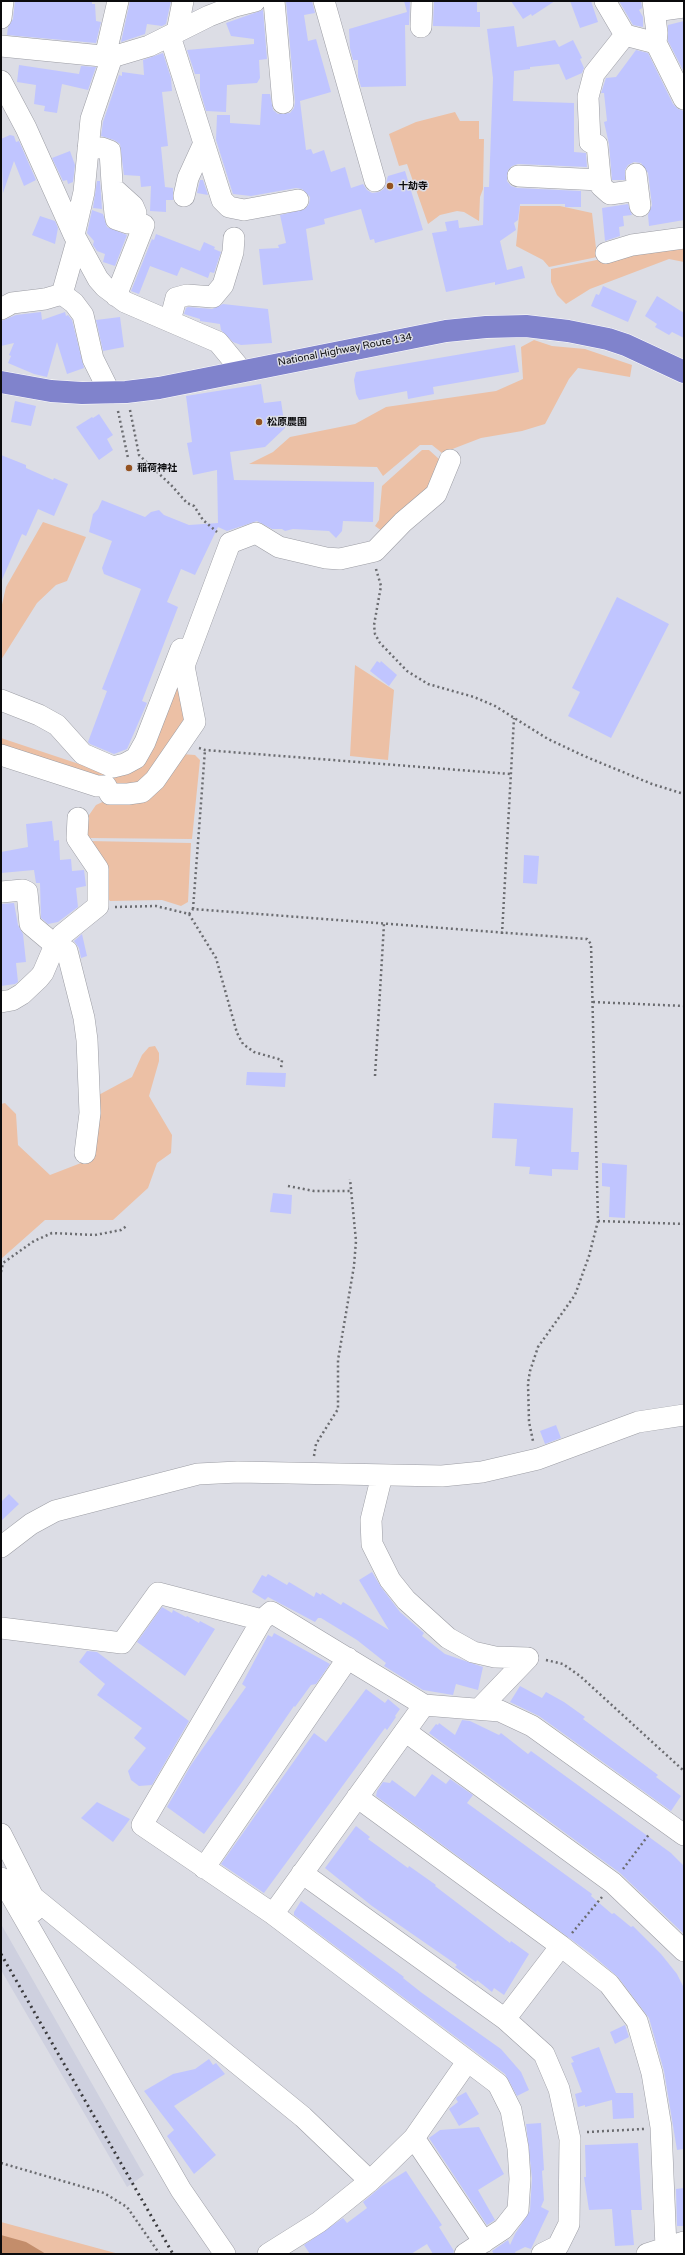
<!DOCTYPE html>
<meta charset="utf-8">
<style>
body{margin:0}
#map{position:relative;width:685px;height:2255px;overflow:hidden;background:#dcdde5;font-family:"Varela Round",sans-serif}
canvas{display:block}
.frame{position:absolute;inset:0;border:2px solid #0b0b0d;pointer-events:none}
</style>
<div id="map">
<canvas width="685" height="2255"></canvas>
<div class="frame"></div>
</div>
<script>
const ctx = document.querySelector('canvas').getContext('2d');
ctx.lineJoin = 'round';
function paint(path, color) {
  ctx.fillStyle = color;
  ctx.fill(path, 'evenodd');
}
function shape(rows) {
  const path = new Path2D();
  for (const r of rows) {
    path.moveTo(r[0], r[1]);
    for (let i = 2; i < r.length; i += 2) path.lineTo(r[i], r[i + 1]);
  }
  return path;
}
function stroke(path, color, width, dash) {
  ctx.strokeStyle = color;
  ctx.lineWidth = width;
  ctx.lineCap = dash ? 'butt' : 'round';
  ctx.setLineDash(dash || []);
  ctx.stroke(path);
}
function drawText(font, color, halo, rows, align = 'center') {
  ctx.font = font + ' "Varela Round","Noto Sans JP",sans-serif';
  ctx.lineWidth = 3;
  ctx.setLineDash([]);
  ctx.textBaseline = 'middle';
  ctx.strokeStyle = halo;
  ctx.fillStyle = color;
  for (const [text, x, y, turn = 0] of rows) {
    ctx.save();
    ctx.translate(x, y);
    ctx.rotate((+turn || 0) * Math.PI / 180);
    ctx.textAlign = isNaN(turn) ? turn : align;
    if (halo) ctx.strokeText(text, 0, 0);
    ctx.fillText(text, 0, 0);
    ctx.restore();
  }
}
paint(shape([
 [1,1924,144,2175,127,2187,1,1970]
]), '#ced0df');
paint(shape([
 [455,112,460,121,479,121,479,139,484,139,483,189,480,197,479,221,464,212,457,211,440,215,428,224,407,164,399,166,389,134,416,122],
 [520,206,560,206,592,213,597,257,549,267,543,260,516,246],
 [684,235,684,262,669,259,590,289,566,304,557,295,551,282,551,269,607,258],
 [534,340,552,346,585,349,632,365,630,377,578,368,569,379,545,424,522,431,481,438,442,453,432,445,420,445,383,476,377,467,249,464,273,452,290,437,355,424,386,407,496,391,523,379,521,347],
 [422,450,429,450,439,459,428,489,382,531,375,526,379,520,382,486],
 [43,522,86,537,67,581,56,585,37,603,1,660,1,609,6,587],
 [355,665,394,690,388,760,350,756],
 [179,667,190,721,137,790,1,753,1,738,88,767,130,771],
 [181,754,195,755,200,760,192,839,88,838,87,818,96,805,109,799,125,799],
 [88,841,191,843,188,902,181,906,162,900,110,901,104,893],
 [155,1046,159,1053,159,1061,149,1096,172,1135,171,1153,157,1163,148,1188,113,1220,45,1220,1,1259,1,1104,5,1103,16,1114,18,1145,50,1175,81,1163,90,1154,93,1098,132,1077,142,1055,149,1047],
 [1,2222,119,2254,1,2254]
]), '#ecc0a5');
paint(shape([
 [1,2235,26,2242,46,2254,1,2254]
]), '#c38d6b');
paint(shape([
 [15,1,92,1,92,4,95,4,96,21,101,22,96,43,7,35,8,27,13,19],
 [130,1,171,1,166,24,162,26,147,24,145,34,121,42],
 [286,1,312,1,315,13,304,15,308,41,316,39,331,92,300,101,306,150,311,149,313,154,324,150,331,172,345,167,351,188,363,184,367,190,372,193,379,192,384,189,388,176,405,171,423,230,375,243,374,239,370,240,361,209,324,219,325,224,306,229,313,280,263,285,259,249,279,248,278,245,286,243,280,215,305,209,309,204,310,197,302,189,296,188,251,196,233,194,216,140,217,115,230,115,230,123,260,125,262,94,270,94,273,110,278,114,290,113,294,108,295,102],
 [404,1,410,1,409,25,405,25,406,86,361,87,358,77,358,60,353,60,350,48,349,29,407,12],
 [434,1,477,1,477,12,480,12,480,27,433,26],
 [511,1,555,1,532,16,531,14,523,19],
 [570,1,591,1,598,22,580,28],
 [619,1,641,1,642,8,639,10,643,17,643,27,633,25],
 [263,10,267,59,259,60,260,78,257,83,227,85,226,112,206,111,200,90,200,74,195,74,187,50,254,44,254,39,231,36,226,23],
 [684,21,684,72,668,41,668,25],
 [514,26,517,47,555,40,559,47,573,40,582,58,580,59,584,68,582,73,566,80,559,64,530,67,530,69,514,71,513,101,574,103,574,152,586,153,587,167,518,164,512,166,508,170,507,181,511,186,517,188,581,191,581,207,565,207,565,204,520,204,518,220,514,223,516,230,500,241,507,270,522,266,525,278,495,285,495,282,446,292,432,233,447,231,445,222,458,220,459,228,483,225,484,187,489,187,493,78,487,29],
 [636,50,648,53,673,104,678,109,684,111,684,220,649,226,648,215,652,205,648,173,641,163,634,162,628,165,625,170,625,180,612,180,609,144,604,122,607,121,604,93,601,93,606,78,616,77],
 [163,53,171,78,172,91,162,92,168,146,161,147,165,187,173,188,173,200,166,200,166,212,150,211,151,186,141,187,140,176,124,175,120,144,114,140,101,136,103,122,119,75,122,76,122,72,144,75,143,60],
 [19,65,79,74,81,66,96,67,88,90,62,84,57,113,44,111,45,106,34,104,36,85,17,82],
 [10,135,14,136,16,142,19,141,36,180,24,186,14,161,3,193,1,139],
 [70,151,75,165,73,182,68,184,67,180,63,181,52,158],
 [200,180,203,180,208,195,197,193],
 [97,181,100,181,102,209,93,208],
 [628,204,632,215,623,216,624,226,619,227,620,236,605,241,602,208],
 [92,210,103,214,107,227,127,235,115,266,103,262,105,254,97,251,93,245,94,241,87,233],
 [40,216,55,221,58,228,55,244,32,235],
 [156,234,200,251,204,242,215,247,214,249,221,252,214,273,210,272,208,278,181,267,177,276,150,266,139,294,131,291,152,239,154,240],
 [603,286,637,301,628,322,591,306,596,294,599,295],
 [657,296,684,313,684,338,672,332,669,335,655,327,657,324,645,316],
 [223,304,268,309,272,343,241,345,233,342,221,330,220,324,200,321,200,319,184,314,186,308,188,307,212,309],
 [41,312,42,320,65,312,66,316,68,315,72,320,84,368,67,374,57,342,47,377,34,374,8,363,11,356,9,355,14,343,1,346,1,321,16,315],
 [120,317,124,347,103,351,96,320],
 [515,345,519,372,433,387,434,394,408,399,407,391,359,400,356,394,354,380,356,372],
 [261,384,264,403,281,401,285,428,265,447,230,452,234,480,374,482,373,522,343,521,342,531,336,538,329,531,293,529,285,531,282,529,272,529,257,521,227,531,218,527,195,575,181,569,167,602,178,607,142,701,147,703,127,749,114,754,90,744,88,742,107,691,102,689,141,589,104,574,102,568,112,541,89,532,93,514,98,509,102,500,145,517,151,512,159,510,164,515,189,525,218,523,217,470,193,475,187,443,192,442,186,396],
 [15,401,36,406,31,426,11,422],
 [99,414,113,435,107,439,113,450,99,460,76,427,92,417,93,418],
 [1,455,26,465,26,468,53,480,54,478,68,484,54,516,38,509,26,536,22,534,1,582],
 [617,597,669,624,611,738,568,716,580,692,572,688],
 [377,661,380,663,381,661,397,675,389,686,370,671],
 [52,821,54,841,59,840,60,860,71,859,72,871,84,870,86,886,76,888,78,907,58,922,48,924,41,918,40,883,36,883,34,870,1,873,1,852,28,847,26,824],
 [524,855,539,856,537,884,523,883],
 [14,903,18,925,23,934,26,962,16,963,18,982,15,984,1,986,1,904],
 [82,934,87,956,81,958,79,948,74,941],
 [247,1072,286,1073,285,1087,246,1085],
 [494,1103,573,1108,571,1152,579,1152,578,1170,552,1169,552,1176,529,1174,530,1167,515,1166,517,1139,492,1138],
 [602,1163,627,1165,625,1218,609,1217,610,1187,602,1186],
 [273,1193,292,1195,291,1214,270,1212],
 [556,1425,561,1438,545,1444,540,1431],
 [9,1494,19,1504,1,1521,1,1502],
 [372,1572,381,1587,400,1612,424,1633,422,1636,445,1654,483,1667,478,1690,456,1684,453,1695,423,1690,384,1666,386,1663,357,1640,321,1618,318,1618,315,1622,268,1597,265,1600,252,1592,262,1575,266,1577,268,1574,287,1585,289,1582,314,1597,316,1592,321,1595,322,1593,341,1605,343,1602,389,1630,359,1580],
 [162,1607,172,1613,173,1610,186,1617,187,1616,199,1623,200,1621,215,1629,185,1676,137,1642],
 [274,1633,330,1664,316,1684,311,1685,295,1707,294,1706,240,1785,204,1834,167,1807,191,1765,246,1687,242,1684,258,1654,268,1635,272,1637],
 [87,1651,97,1652,189,1721,152,1785,139,1786,131,1780,128,1771,146,1748,134,1738,142,1728,97,1695,105,1684,79,1662],
 [520,1686,542,1698,546,1692,564,1702,585,1717,583,1719,658,1775,656,1777,681,1796,671,1811,539,1716,510,1702],
 [366,1689,385,1703,388,1699,400,1709,395,1716,396,1717,387,1730,385,1728,264,1893,221,1864,314,1733,326,1742],
 [462,1720,470,1721,499,1735,501,1733,528,1754,531,1751,671,1853,684,1866,684,1934,620,1873,429,1733,436,1724,438,1725,439,1723,455,1735],
 [432,1774,446,1784,450,1779,473,1795,467,1803,592,1894,591,1896,612,1914,614,1913,631,1927,633,1926,661,1954,677,1974,684,1988,684,2149,677,2150,664,2071,649,2018,618,1977,591,1954,376,1796,377,1791,383,1782,390,1783,392,1780,415,1797],
 [97,1802,130,1819,113,1842,81,1818],
 [356,1826,370,1837,368,1839,408,1868,409,1866,436,1885,435,1886,510,1943,511,1941,529,1954,504,1995,494,1988,492,1992,477,1980,476,1982,455,1967,457,1965,372,1906,325,1868],
 [301,1901,404,1977,403,1978,422,1993,501,2049,521,2072,529,2090,517,2096,505,2074,294,1915,294,1912],
 [625,2025,629,2037,615,2044,610,2032],
 [599,2047,616,2093,633,2093,634,2118,613,2119,612,2100,585,2107,585,2105,578,2107,575,2094,582,2092,571,2063,574,2062,571,2057],
 [209,2059,213,2065,216,2063,225,2074,174,2106,216,2155,194,2174,167,2136,174,2130,144,2091,173,2074,195,2069],
 [466,2092,479,2114,459,2126,449,2109,458,2102,456,2099,457,2097],
 [541,2123,544,2170,542,2171,544,2200,541,2207,549,2211,531,2249,525,2247,515,2252,516,2254,494,2254,492,2251,508,2240,510,2245,515,2234,530,2211,532,2178,526,2124],
 [479,2127,504,2174,478,2190,495,2220,487,2225,429,2138,440,2130],
 [638,2143,642,2210,631,2210,634,2245,615,2246,612,2209,589,2210,584,2177,586,2177,585,2145],
 [406,2171,442,2225,439,2227,454,2251,453,2254,433,2254,427,2244,411,2254,310,2254,304,2245,343,2218,347,2223,367,2208,363,2202,382,2186],
 [684,2188,684,2226,677,2226,676,2189]
]), '#c0c5ff');
const minor = shape([
 [274,1,283,103],
 [324,1,375,181],
 [605,1,625,35,656,43],
 [653,1,657,33,656,43,684,99],
 [655,11,684,7],
 [1,18,3,1],
 [421,27,422,1],
 [177,32,183,1],
 [625,35,594,74,588,97,590,142,597,145,601,186,610,194,638,190],
 [170,36,222,200,229,207,244,210,298,200],
 [1,46,112,57,149,46,209,16,235,6,255,1],
 [105,57,118,1],
 [1,81,26,128,74,235,98,279,105,287,125,302,218,342,242,371],
 [88,148,102,148,110,151,112,183,115,214,116,219,128,223,134,220,136,213,133,206,113,188],
 [636,174,640,206],
 [518,176,600,180],
 [184,196,188,178,204,143],
 [74,235,84,192,91,119,112,57],
 [606,253,632,245,684,238],
 [62,294,77,241],
 [116,296,144,225],
 [1,309,12,303,45,299,62,294,74,303,83,315,93,359,110,393],
 [170,321,176,298,187,295,213,297,223,285,233,252,234,238],
 [1,700,39,715,57,725,83,754,113,767,125,764,136,758,145,742,181,649],
 [1,755,97,786,106,786,110,794,128,794,142,792,155,780,195,722,184,666,230,543,256,533,279,547,326,558,340,559,375,551,403,522,436,494,450,460],
 [1,892,23,890,27,892,30,924,55,945,67,951,84,1018,87,1040,90,1113,85,1153],
 [1,1002,12,1000,22,994,39,978,43,973,55,945,62,935,98,906,98,869,77,838,78,818],
 [382,1475,371,1520,372,1544,390,1580,406,1600,448,1638,473,1652,495,1657,528,1658],
 [1,1547,31,1524,55,1511,198,1474,238,1472,442,1476,482,1472,538,1459,638,1422,684,1415],
 [1,1628,122,1643,158,1593,262,1620],
 [479,1709,528,1658],
 [405,1731,613,1883,684,1951],
 [357,1797,561,1946,609,1984,637,2021,652,2073,661,2127,666,2248],
 [1,1834,33,1897,34,1911],
 [204,1868,348,1658],
 [302,1873,505,2019],
 [1,1878,181,2190,225,2254],
 [33,1897,303,2117,370,2181],
 [273,1914,424,1705],
 [414,2138,484,2242],
 [268,2254,319,2222,370,2181,414,2138,467,2062],
 [465,2254,503,2229,518,2210,520,2179,518,2148,511,2110,498,2084,273,1914,142,1825,262,1620,271,1612,424,1705,500,1711,532,1726,684,1835],
 [542,2254,558,2246,569,2224,570,2139,559,2089,544,2054,505,2019,561,1946],
 [647,2254,684,2242]
]);
const highway = shape([
 [1,382,51,391,82,393,126,392,159,388,446,331,486,327,526,326,568,331,608,339,626,345,684,372]
]);
stroke(minor, '#9c9da4', 22);
stroke(highway, '#fff', 23);
stroke(shape([
 [130,410,139,455,171,485,187,503,194,506,203,520,217,532],
 [118,411,128,458],
 [376,569,381,586,374,625,375,634,380,643,407,671,428,684,474,697,495,706,548,739,584,756,652,784,684,794],
 [199,748,205,750,510,774],
 [115,907,156,906,189,914,216,958,237,1033,243,1044,254,1052,282,1060,281,1069],
 [193,909,205,750],
 [189,914,193,909,587,939,591,944,598,1221,589,1256,575,1295,538,1347,530,1371,528,1383,529,1422,533,1441],
 [502,934,514,718],
 [593,1002,684,1006],
 [375,1076,384,924],
 [288,1186,314,1191,351,1191],
 [598,1221,684,1224],
 [1,1272,3,1263,34,1241,52,1233,95,1235,121,1230,128,1225],
 [314,1456,316,1444,338,1409,338,1360,354,1266,356,1241,350,1179],
 [546,1660,563,1664,580,1676,684,1771],
 [623,1869,650,1833],
 [572,1933,602,1897],
 [587,2132,644,2129],
 [1,2163,104,2193,127,2207,159,2253]
]), '#6b6c70', 2.5, [2, 3]);
stroke(minor, '#fff', 21);
stroke(highway, '#8083cc', 22);
stroke(shape([
 [1,1954,173,2254]
]), '#3a3a3d', 3, [2, 4]);
for (const [x, y, r, color] of [
 [390,186,4,"#945221"],
 [259,422,4,"#945221"],
 [129,468,4,"#945221"]
]) {
  const dot = new Path2D();
  dot.arc(x, y, r, 0, 2 * Math.PI);
  ctx.fillStyle = color;
  ctx.fill(dot);
  stroke(dot, '#dcdde5', 1.5);
}
drawText('bold 10px', '#0b0b0d', '#dcdde5', [
 ["十劫寺",398,186],
 ["松原農園",267,422],
 ["稲荷神社",137,468]
], 'left');
drawText('10px', '#0b0b0d', '#dcdde5', [
 ["National Highway Route 134",345,350,-11]
]);
</script>
